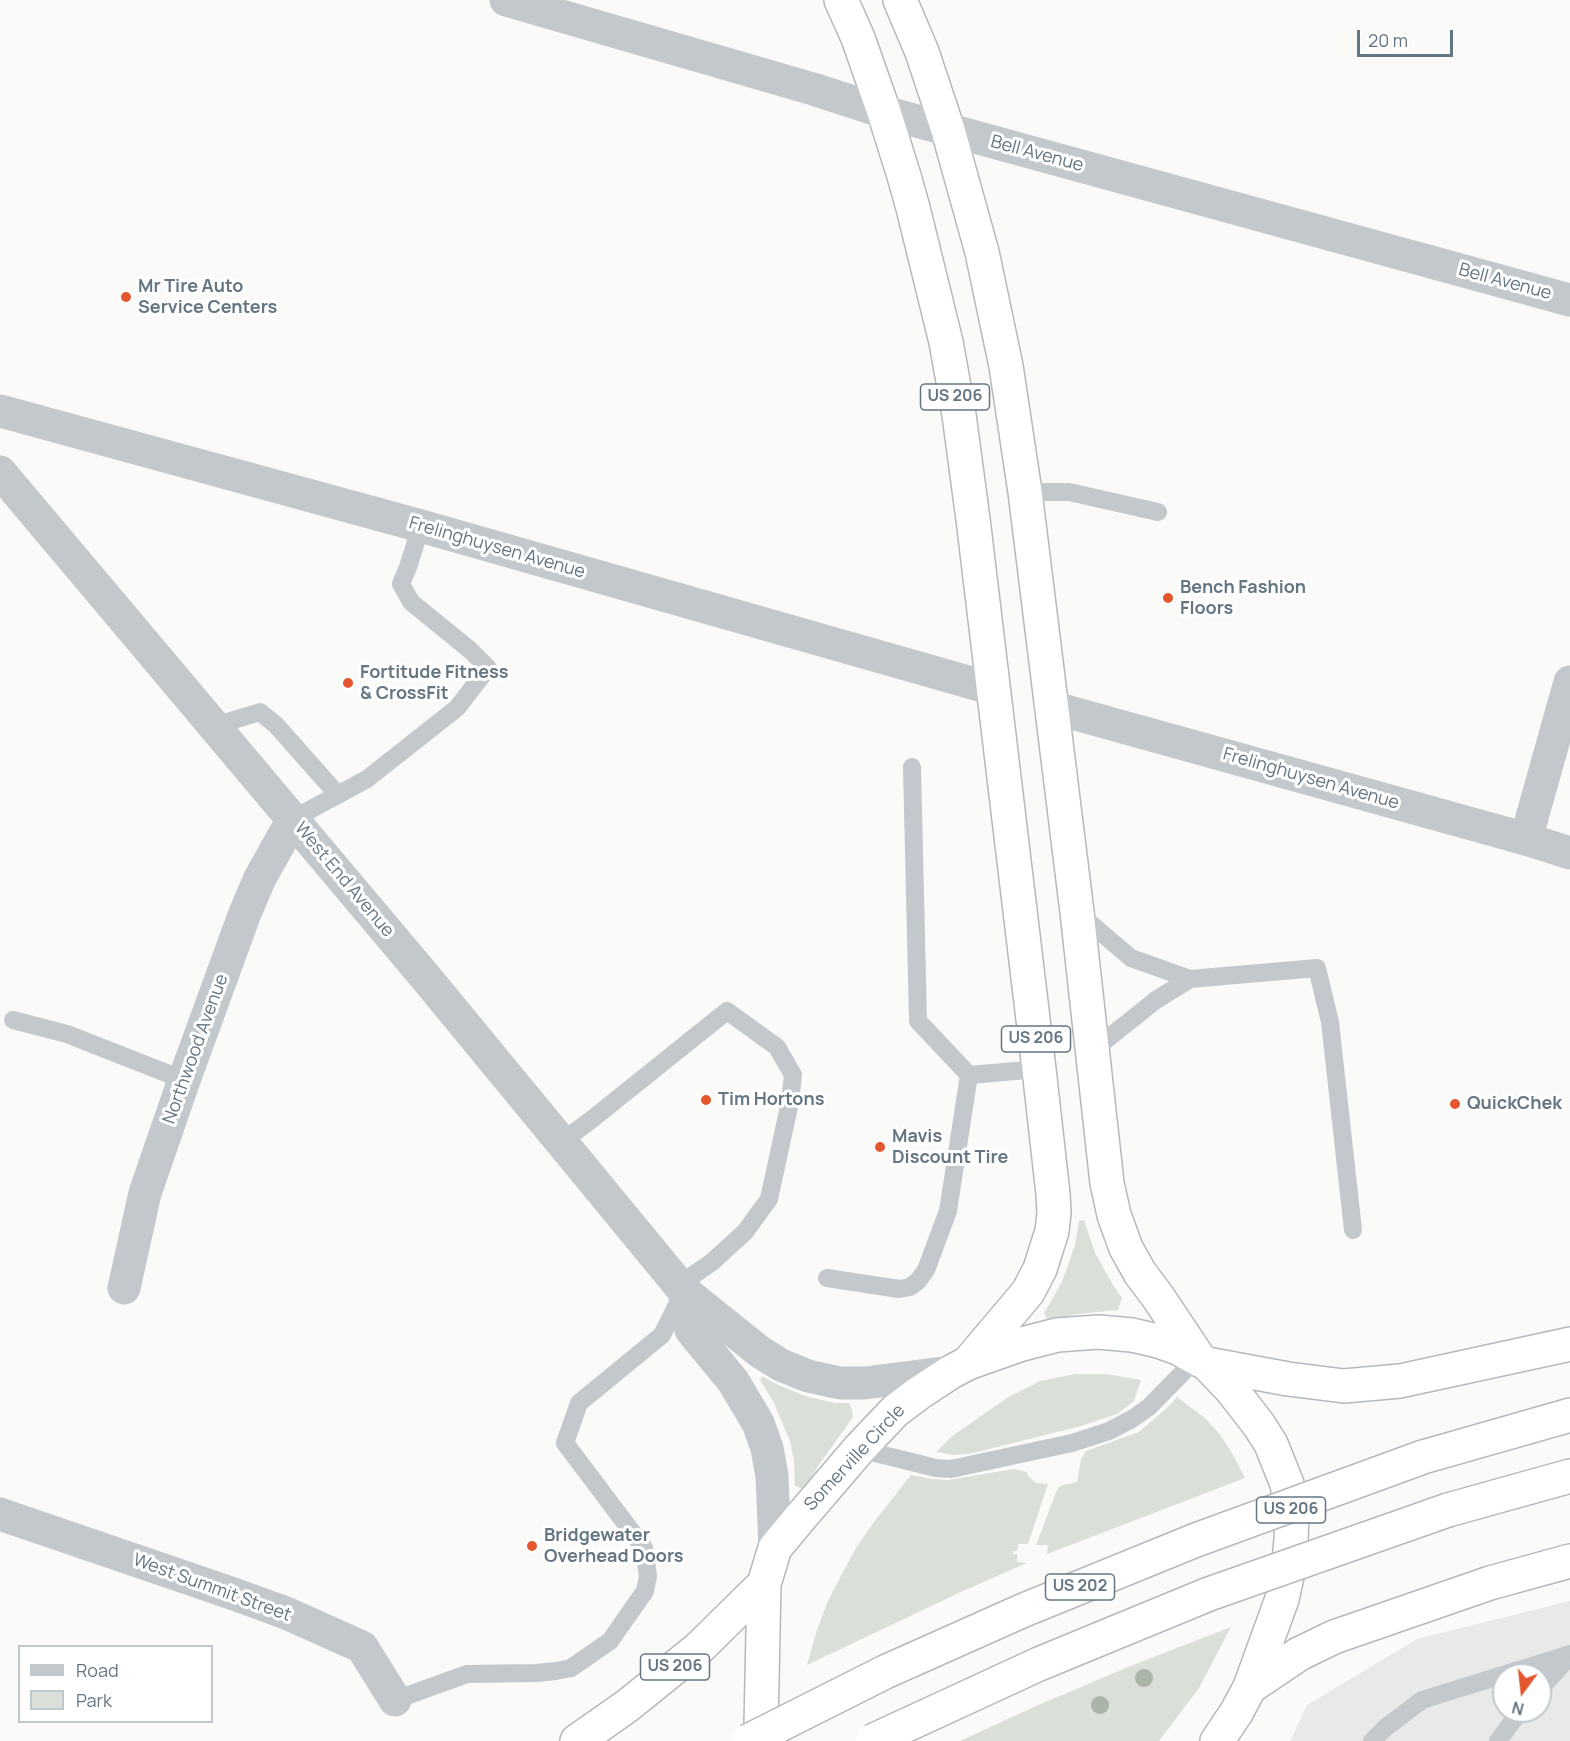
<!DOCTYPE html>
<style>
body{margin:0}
#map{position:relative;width:1570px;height:1741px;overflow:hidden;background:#fafaf8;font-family:Manrope,sans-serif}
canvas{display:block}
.legend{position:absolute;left:18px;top:1645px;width:195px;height:78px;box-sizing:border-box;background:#fff;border:2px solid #c1c8cd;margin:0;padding:8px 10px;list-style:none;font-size:18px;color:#657683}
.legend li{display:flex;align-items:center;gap:12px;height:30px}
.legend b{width:30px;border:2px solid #c1c8cd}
.north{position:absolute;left:1492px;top:1663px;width:60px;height:60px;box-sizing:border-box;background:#fff;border:2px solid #c1c8cd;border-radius:50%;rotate:195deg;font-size:16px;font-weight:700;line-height:24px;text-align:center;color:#657683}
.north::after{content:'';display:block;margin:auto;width:21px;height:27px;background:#e4572e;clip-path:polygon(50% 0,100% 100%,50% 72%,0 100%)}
.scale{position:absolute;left:1357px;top:30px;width:96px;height:27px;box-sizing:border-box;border:3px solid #657683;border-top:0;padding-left:8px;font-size:18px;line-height:21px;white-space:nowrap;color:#657683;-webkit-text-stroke:4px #fff;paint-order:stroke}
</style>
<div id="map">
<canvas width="1570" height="1741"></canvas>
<ul class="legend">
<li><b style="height:8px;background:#c3c8cc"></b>Road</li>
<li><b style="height:16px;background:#dadfd7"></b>Park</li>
</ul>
<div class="north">N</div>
<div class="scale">20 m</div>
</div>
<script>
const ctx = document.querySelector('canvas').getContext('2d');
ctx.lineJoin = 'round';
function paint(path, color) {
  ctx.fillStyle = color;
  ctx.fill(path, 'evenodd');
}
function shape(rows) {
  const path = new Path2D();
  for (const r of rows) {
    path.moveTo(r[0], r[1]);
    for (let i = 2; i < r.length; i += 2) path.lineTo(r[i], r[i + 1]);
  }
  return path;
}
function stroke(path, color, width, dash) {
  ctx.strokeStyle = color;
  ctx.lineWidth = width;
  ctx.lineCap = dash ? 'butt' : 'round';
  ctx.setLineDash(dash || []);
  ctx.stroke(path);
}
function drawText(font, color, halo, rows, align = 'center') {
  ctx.font = font + ' Manrope,sans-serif';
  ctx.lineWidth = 6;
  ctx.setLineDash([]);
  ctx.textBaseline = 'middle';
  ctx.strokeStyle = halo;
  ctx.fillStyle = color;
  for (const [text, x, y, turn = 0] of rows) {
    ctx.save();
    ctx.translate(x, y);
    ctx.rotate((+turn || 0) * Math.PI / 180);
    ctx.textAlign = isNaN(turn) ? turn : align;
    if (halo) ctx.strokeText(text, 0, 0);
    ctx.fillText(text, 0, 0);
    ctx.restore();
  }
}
paint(shape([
 [1570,1601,1570,1741,1290,1741,1307,1705,1417,1639],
 [1504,1675,1540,1675,1540,1711,1504,1711]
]), '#e8e9e9');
paint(shape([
 [1084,1220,1095,1253,1113,1285,1122,1298,1118,1310,1077,1314,1049,1321,1044,1313,1062,1282,1075,1245,1079,1221],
 [1075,1374,1106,1374,1141,1380,1134,1401,1117,1414,1081,1426,969,1454,953,1455,936,1452,951,1437,1007,1398,1040,1381],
 [762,1376,776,1384,805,1396,835,1403,849,1403,852,1410,853,1417,818,1466,805,1489,795,1486,794,1460,790,1441,773,1401,760,1380],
 [1177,1397,1206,1419,1220,1435,1232,1453,1245,1478,1047,1554,1048,1545,1036,1545,1057,1490,1060,1486,1077,1482,1081,1459,1086,1451,1139,1432,1167,1408],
 [1014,1469,1027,1472,1028,1476,1036,1483,1048,1484,1028,1544,1018,1544,1017,1551,1013,1551,1013,1554,1017,1554,1017,1562,1027,1563,963,1591,807,1665,817,1630,828,1601,842,1574,856,1548,874,1522,911,1475,932,1479,948,1480],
 [1231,1627,1199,1688,1159,1741,960,1741,1036,1706,1133,1665]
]), '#dadfd7');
const trunk = shape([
 [841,0,858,38,884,112,904,176,913,208,946,342,959,415,973,519,1039,1069,1053,1194,1054,1213,1052,1231,1040,1269,1028,1292,968,1363],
 [900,0,922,52,948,130,982,252,1006,366,1025,492,1077,912,1107,1183,1114,1215,1126,1248,1140,1273,1158,1297,1198,1357],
 [1207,1364,1288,1379,1344,1386,1400,1381,1570,1344],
 [1423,1457,1570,1415],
 [1448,1510,1570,1476],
 [1250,1687,1299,1654,1334,1637,1490,1583,1570,1561],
 [577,1741,627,1706,699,1648,764,1584],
 [763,1741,761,1726,764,1584,775,1548,800,1518,859,1449,895,1411,919,1393,951,1372,968,1363,1022,1344,1057,1335,1098,1332,1132,1335,1158,1341,1178,1348,1207,1364,1231,1389,1259,1425,1271,1444,1287,1484,1292,1514,1291,1540,1288,1572,1282,1599,1250,1687,1236,1713,1217,1741]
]);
stroke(trunk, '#b4b9bd', 36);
stroke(shape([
 [1025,492,1069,492,1158,512],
 [214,726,260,712,276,725,338,795],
 [912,767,918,1021,969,1075],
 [293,819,367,779,457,708,488,668,470,650,411,602,401,584,408,567,421,526],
 [1077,912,1131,958,1190,979,1156,1000,1092,1051],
 [1190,979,1317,968,1330,1022,1353,1230],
 [13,1020,67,1034,184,1080],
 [560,1143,591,1120,727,1011,777,1047,793,1075,790,1102,769,1199,745,1232,712,1262,679,1285],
 [827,1278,899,1289,910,1287,918,1281,926,1270,948,1211,969,1075,1039,1069],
 [859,1449,936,1468,951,1469,1072,1443,1109,1431,1132,1419,1149,1407,1198,1357],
 [1540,1689,1570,1656],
 [395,1700,467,1674,536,1673,556,1671,571,1668,610,1641,645,1591,648,1576,644,1548,565,1443,579,1403,662,1335,682,1295],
 [1372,1741,1385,1728,1422,1700,1570,1654],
 [1498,1741,1520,1711]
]), '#c3c8cc', 18);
stroke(shape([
 [506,0,813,89,884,112,1570,300],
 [1526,839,1570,682],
 [124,1288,145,1193,184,1080,245,913,260,878,293,819],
 [0,1514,231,1593,286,1613,362,1647,395,1700]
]), '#c3c8cc', 33);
stroke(shape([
 [0,411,421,526,993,689],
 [0,472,427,979,684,1291,760,1352,781,1365,808,1376,840,1383,865,1383,951,1372],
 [1051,707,1526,839,1570,853],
 [684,1291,691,1330,733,1381,758,1423,767,1448,772,1476,775,1548]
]), '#c3c8cc', 33);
stroke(trunk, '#fff', 33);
const trunkBridge = shape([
 [748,1741,885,1672,1024,1610,1196,1540,1423,1457],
 [872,1741,1039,1664,1209,1594,1448,1510]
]);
stroke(trunkBridge, '#b4b9bd', 36, []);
stroke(trunkBridge, '#fff', 33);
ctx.fillStyle = '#aab4a7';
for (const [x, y] of [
 [1144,1678],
 [1100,1705]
]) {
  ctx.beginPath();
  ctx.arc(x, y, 9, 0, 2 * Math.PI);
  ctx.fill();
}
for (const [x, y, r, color] of [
 [126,297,6,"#e4572e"],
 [1168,598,6,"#e4572e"],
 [348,683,6,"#e4572e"],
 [706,1100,6,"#e4572e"],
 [1455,1104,6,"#e4572e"],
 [880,1147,6,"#e4572e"],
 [532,1546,6,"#e4572e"]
]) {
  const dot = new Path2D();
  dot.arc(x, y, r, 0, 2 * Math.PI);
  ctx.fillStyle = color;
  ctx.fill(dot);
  stroke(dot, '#fff', 2);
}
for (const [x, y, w] of [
 [955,397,69],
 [1036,1039,69],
 [1291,1510,69],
 [1080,1587,69],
 [675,1667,69]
]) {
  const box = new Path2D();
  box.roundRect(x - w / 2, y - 13, w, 26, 4.5);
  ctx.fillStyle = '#fff';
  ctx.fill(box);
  stroke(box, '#657683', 1.5);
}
drawText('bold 16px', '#657683', null, [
 ["US 206",955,397],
 ["US 206",1036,1039],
 ["US 206",1291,1510],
 ["US 202",1080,1587],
 ["US 206",675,1667]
]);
drawText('18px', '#657683', '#fff', [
 ["Bell Avenue",1037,154,15],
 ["Bell Avenue",1505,282,15],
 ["Frelinghuysen Avenue",497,548,16],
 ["Frelinghuysen Avenue",1311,779,16],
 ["West End Avenue",344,880,50],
 ["Northwood Avenue",196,1049,-70],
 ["Somerville Circle",855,1458,-47],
 ["West Summit Street",212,1588,20]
]);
drawText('bold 18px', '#657683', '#fff', [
 ["Mr Tire Auto",138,287],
 ["Service Centers",138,308],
 ["Bench Fashion",1180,588],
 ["Floors",1180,609],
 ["Fortitude Fitness",360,673],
 ["& CrossFit",360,694],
 ["Tim Hortons",718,1100],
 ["QuickChek",1467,1104],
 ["Mavis",892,1137],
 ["Discount Tire",892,1158],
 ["Bridgewater",544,1536],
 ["Overhead Doors",544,1557]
], 'left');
</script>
